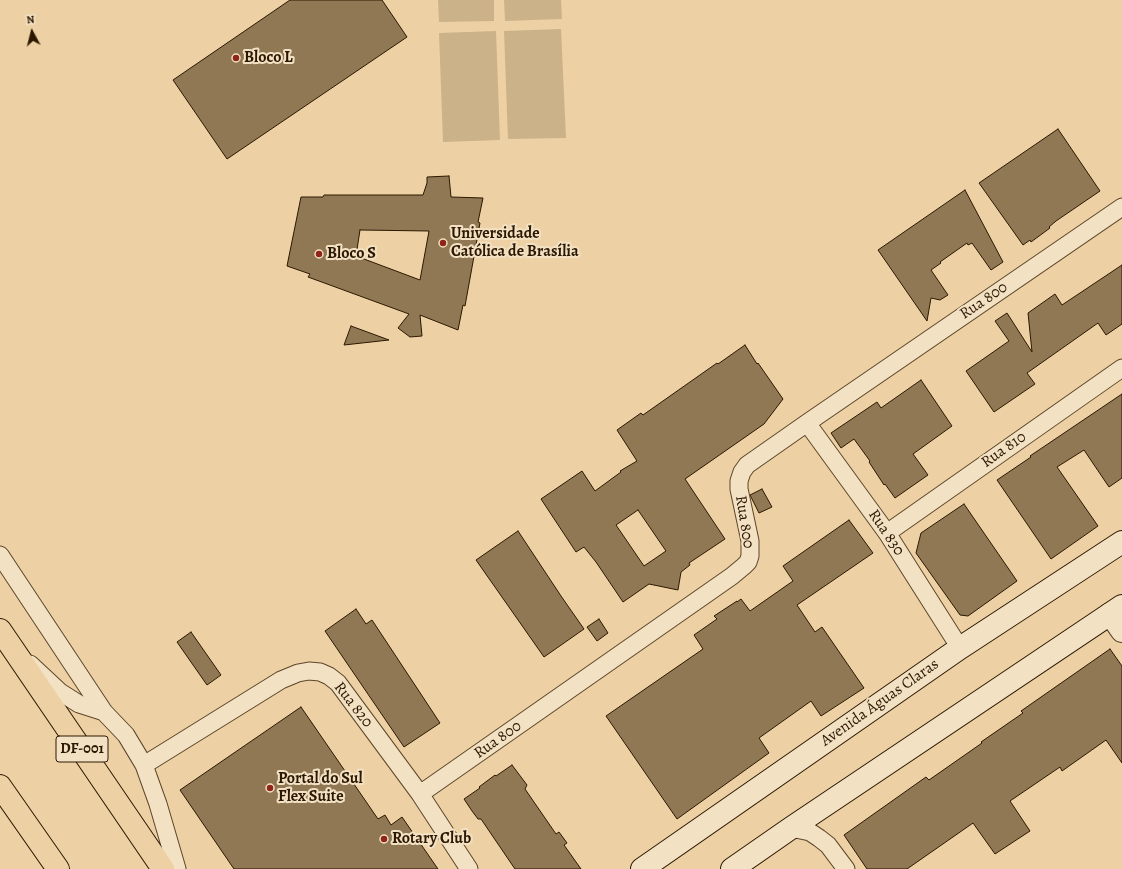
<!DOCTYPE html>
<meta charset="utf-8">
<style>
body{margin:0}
#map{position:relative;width:1122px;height:869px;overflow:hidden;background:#edd1a4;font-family:Alegreya,serif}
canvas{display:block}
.north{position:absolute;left:12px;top:12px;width:40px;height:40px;-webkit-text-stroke:3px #f3e1c4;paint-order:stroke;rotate:353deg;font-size:11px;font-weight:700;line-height:16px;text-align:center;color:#2c1800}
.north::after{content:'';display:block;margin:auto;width:14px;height:18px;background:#2c1800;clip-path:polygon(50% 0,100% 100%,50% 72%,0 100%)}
</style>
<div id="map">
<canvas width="1122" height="869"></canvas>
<div class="north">N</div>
</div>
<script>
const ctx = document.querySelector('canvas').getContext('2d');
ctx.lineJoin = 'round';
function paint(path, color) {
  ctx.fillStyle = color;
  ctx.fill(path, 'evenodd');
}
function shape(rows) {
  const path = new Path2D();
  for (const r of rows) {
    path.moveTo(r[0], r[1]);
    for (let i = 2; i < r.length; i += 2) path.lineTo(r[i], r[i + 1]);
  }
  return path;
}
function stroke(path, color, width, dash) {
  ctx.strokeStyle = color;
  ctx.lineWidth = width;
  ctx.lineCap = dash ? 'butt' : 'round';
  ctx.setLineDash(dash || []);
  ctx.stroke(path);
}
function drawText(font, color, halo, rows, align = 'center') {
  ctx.font = font + ' Alegreya,serif';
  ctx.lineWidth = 4;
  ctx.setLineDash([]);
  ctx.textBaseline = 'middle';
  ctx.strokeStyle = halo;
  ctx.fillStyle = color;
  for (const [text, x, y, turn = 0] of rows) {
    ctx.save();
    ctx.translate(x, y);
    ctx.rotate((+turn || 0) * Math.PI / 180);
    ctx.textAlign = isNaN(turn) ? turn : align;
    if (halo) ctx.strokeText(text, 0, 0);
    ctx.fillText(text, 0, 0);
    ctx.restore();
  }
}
paint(shape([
 [438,0,494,0,494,21,439,22],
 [504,0,561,0,562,19,505,21],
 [561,29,566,138,508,139,504,31],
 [496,31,500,140,443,142,439,33]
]), '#ccb288');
const building = shape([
 [290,0,382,0,407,37,227,159,173,80,290,0],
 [1058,129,1100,191,1056,221,1049,227,1050,228,1031,242,1030,240,1023,245,979,183,1058,129],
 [449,176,451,197,483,198,478,222,480,223,465,306,463,305,458,330,420,315,422,336,410,337,398,328,409,314,308,277,310,274,287,266,301,197,323,197,324,195,423,195,427,183,427,177,449,176],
 [360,230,429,231,420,280,356,256,360,230],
 [965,190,1003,262,991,270,972,243,968,245,967,243,940,262,941,263,931,270,948,295,940,300,931,298,927,321,878,250,965,190],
 [1122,265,1122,324,1106,335,1098,323,1027,373,1035,384,994,412,966,371,1009,341,995,321,1007,313,1032,352,1028,313,1055,294,1062,305,1122,265],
 [351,326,389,340,344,345,351,326],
 [745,345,757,364,758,363,783,399,764,424,685,479,725,539,689,563,690,565,681,572,678,590,649,584,623,602,596,562,584,547,576,552,541,499,582,471,595,491,621,472,620,471,637,461,617,430,641,413,643,415,717,363,718,364,745,345],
 [638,510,666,551,644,566,616,525,638,510],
 [921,380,952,426,913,454,928,475,895,498,885,484,884,485,869,462,870,461,854,439,841,448,831,433,877,402,881,408,921,380],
 [1122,394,1122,478,1109,487,1084,450,1057,467,1098,526,1051,559,997,480,1031,457,1030,456,1122,394],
 [762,489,772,507,759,513,750,495,762,489],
 [964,504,1017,581,968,616,960,615,916,553,921,533,964,504],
 [849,520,873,553,797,605,815,632,822,627,864,688,821,716,811,701,759,738,769,753,677,819,606,716,703,649,694,635,717,619,714,616,737,601,737,602,741,599,750,611,793,581,783,566,849,520],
 [518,531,561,596,584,629,544,657,476,560,518,531],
 [356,609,366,624,372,620,440,723,404,747,325,631,356,609],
 [599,619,608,633,597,641,587,627,599,619],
 [191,632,221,675,207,685,177,642,191,632],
 [1110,649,1122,666,1122,763,1106,740,1062,771,1060,767,1010,801,1030,831,995,854,973,823,907,869,867,869,844,835,926,777,929,780,982,743,981,742,1023,713,1021,711,1110,649],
 [301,707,378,819,385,815,391,825,402,817,438,869,234,869,180,790,301,707],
 [512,765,527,785,525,789,556,834,559,832,567,843,564,845,581,869,515,869,481,819,478,819,472,811,464,799,480,788,479,787,495,775,496,776,512,765]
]);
paint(building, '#907855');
stroke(building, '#2c1800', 1);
const minor = shape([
 [807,423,887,533,960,648],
 [887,533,1122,368],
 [0,555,104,712],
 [30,664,60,692,79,704,104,712,126,735,144,765,158,804,177,869],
 [144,765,281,680,298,673,309,671,320,672,329,676,338,683,420,794,469,869],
 [420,794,732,576,744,566,748,562,750,556,750,541,739,489,739,481,742,472,747,465,807,423,1122,207],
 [791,828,810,832,819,838,828,845,846,869]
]);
const tertiary = shape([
 [1110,614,1122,631]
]);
const secondary = shape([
 [642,869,960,648,1122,542],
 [732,869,791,828,1122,606]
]);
const trunk = shape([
 [0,630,163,869],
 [0,786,58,869]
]);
stroke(minor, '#5c4629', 19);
stroke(tertiary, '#5c4629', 24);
stroke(secondary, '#2c1800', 24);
stroke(trunk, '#2c1800', 24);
stroke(minor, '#f3e1c4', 17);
stroke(tertiary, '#f3e1c4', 22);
stroke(secondary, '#f3e1c4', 22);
stroke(trunk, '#edd1a4', 22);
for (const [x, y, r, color] of [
 [236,58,4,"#8f2418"],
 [443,243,4,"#8f2418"],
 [319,254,4,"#8f2418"],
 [270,788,4,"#8f2418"],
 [384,839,4,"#8f2418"]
]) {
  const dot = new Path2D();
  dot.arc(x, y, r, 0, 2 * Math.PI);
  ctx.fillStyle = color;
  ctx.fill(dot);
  stroke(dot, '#f3e1c4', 1.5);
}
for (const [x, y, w] of [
 [82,749,52]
]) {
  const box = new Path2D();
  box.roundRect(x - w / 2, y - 13, w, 26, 3);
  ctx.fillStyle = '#f3e1c4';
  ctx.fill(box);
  stroke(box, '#2c1800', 1);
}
drawText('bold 15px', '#2c1800', null, [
 ["DF-001",82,749]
]);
drawText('bold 16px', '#2c1800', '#f3e1c4', [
 ["Bloco L",244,58],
 ["Universidade",451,234],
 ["Católica de Brasília",451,252],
 ["Bloco S",327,254],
 ["Portal do Sul",278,779],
 ["Flex Suite",278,797],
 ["Rotary Club",392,839]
], 'left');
drawText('16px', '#2c1800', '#f3e1c4', [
 ["Rua 800",984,301,-34],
 ["Rua 810",1004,450,-35],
 ["Rua 800",744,522,81],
 ["Rua 830",886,533,56],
 ["Avenida Águas Claras",880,703,-35],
 ["Rua 820",353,705,52],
 ["Rua 800",498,740,-35]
]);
</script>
